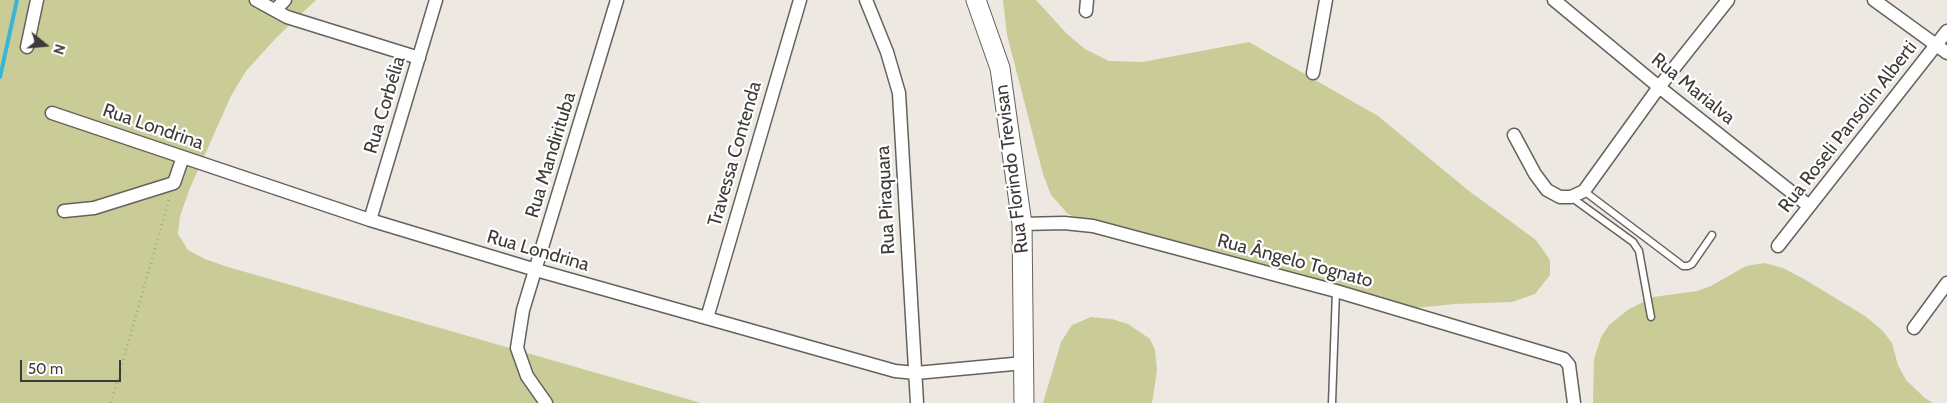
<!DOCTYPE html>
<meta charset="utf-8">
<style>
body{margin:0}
#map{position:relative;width:1947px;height:403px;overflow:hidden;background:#ede9e2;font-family:Cabin,sans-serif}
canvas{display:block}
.north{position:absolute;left:20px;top:20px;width:50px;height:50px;-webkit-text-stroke:4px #fff;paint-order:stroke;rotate:107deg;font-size:14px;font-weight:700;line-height:20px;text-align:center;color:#3d3b39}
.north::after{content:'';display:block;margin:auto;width:18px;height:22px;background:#3d3b39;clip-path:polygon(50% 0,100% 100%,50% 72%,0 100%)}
.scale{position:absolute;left:20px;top:360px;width:101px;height:22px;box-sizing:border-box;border:2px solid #3d3b39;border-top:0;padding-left:6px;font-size:15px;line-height:18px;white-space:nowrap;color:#3d3b39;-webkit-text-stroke:4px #fff;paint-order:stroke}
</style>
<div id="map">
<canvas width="1947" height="403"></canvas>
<div class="north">N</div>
<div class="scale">50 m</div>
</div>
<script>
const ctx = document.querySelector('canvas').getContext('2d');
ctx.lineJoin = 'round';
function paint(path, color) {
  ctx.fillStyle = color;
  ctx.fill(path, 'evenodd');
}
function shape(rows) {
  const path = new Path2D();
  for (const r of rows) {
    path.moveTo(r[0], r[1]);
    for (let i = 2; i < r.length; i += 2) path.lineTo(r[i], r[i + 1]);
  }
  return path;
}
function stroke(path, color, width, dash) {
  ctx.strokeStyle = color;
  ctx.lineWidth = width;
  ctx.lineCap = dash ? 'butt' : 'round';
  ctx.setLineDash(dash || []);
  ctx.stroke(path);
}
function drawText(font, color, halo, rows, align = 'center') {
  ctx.font = font + ' Cabin,sans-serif';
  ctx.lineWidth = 4.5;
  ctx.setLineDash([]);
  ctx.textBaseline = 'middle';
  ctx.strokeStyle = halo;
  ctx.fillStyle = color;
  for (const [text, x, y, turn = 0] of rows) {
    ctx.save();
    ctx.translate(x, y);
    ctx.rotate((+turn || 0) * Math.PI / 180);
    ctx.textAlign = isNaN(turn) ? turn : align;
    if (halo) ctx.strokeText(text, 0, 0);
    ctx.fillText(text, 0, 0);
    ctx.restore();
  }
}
paint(shape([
 [0,0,316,0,278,36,246,71,231,96,190,188,180,216,178,234,188,250,205,259,228,267,701,403,0,403],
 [1003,0,1036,0,1067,34,1085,49,1109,61,1142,62,1249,42,1378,116,1469,191,1536,240,1550,260,1550,275,1535,294,1512,302,1455,304,1415,308,1399,307,1105,230,1068,214,1051,195,1043,174,1007,35],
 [1764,263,1783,268,1804,279,1865,316,1882,330,1892,343,1898,365,1906,380,1925,398,1933,403,1593,403,1594,359,1601,337,1609,325,1629,309,1653,297,1697,291,1711,286,1746,266],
 [1091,317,1112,319,1128,324,1150,339,1155,350,1157,371,1152,403,1043,403,1061,342,1072,325]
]), '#cacc97');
stroke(shape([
 [0,77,17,0]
]), '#38b5d7', 4);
const lane = shape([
 [1584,191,1683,266,1688,266,1692,264,1712,235],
 [1571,197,1633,242,1639,251,1651,317],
 [1332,403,1336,291]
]);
const street = shape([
 [256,0,287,17,419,58],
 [866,0,887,52,899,93,917,403],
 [1554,0,1659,87,1809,206],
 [1874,0,1947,53],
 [275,10,285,0],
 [1086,11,1087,0],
 [27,47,37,0],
 [1313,73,1326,0],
 [52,113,370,220,536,270,895,371,916,373,1024,363],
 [1514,135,1535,174,1547,190,1560,197,1571,197,1584,191,1659,87,1728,0],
 [64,211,94,208,174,183,183,157],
 [370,220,436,0],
 [1022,224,1064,223,1093,226,1336,291,1554,356,1564,359,1569,365,1574,403],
 [1778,246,1947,31],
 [707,318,800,0],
 [1914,328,1947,283],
 [546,403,527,376,517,348,523,310,617,0]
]);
const secondary = shape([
 [976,0,1000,68,1022,224,1024,403]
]);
stroke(lane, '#65625c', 9);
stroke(street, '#65625c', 15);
stroke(secondary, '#65625c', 21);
stroke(shape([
 [111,403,170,196]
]), '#a4a19c', 2.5, [1, 4]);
stroke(lane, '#fff', 6);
stroke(street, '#fff', 12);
stroke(secondary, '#fff', 19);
drawText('19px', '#3d3b39', '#fff', [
 ["Rua Marialva",1693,89,39],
 ["Rua Corbélia",385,105,-73],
 ["Rua Londrina",153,127,19],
 ["Rua Roseli Pansolin Alberti",1848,127,-52],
 ["Travessa Contenda",735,154,-74],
 ["Rua Mandirituba",551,155,-73],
 ["Rua Florindo Trevisan",1012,169,-97],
 ["Rua Piraquara",886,200,-93],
 ["Rua Londrina",538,251,16],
 ["Rua Ângelo Tognato",1295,261,15]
]);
</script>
